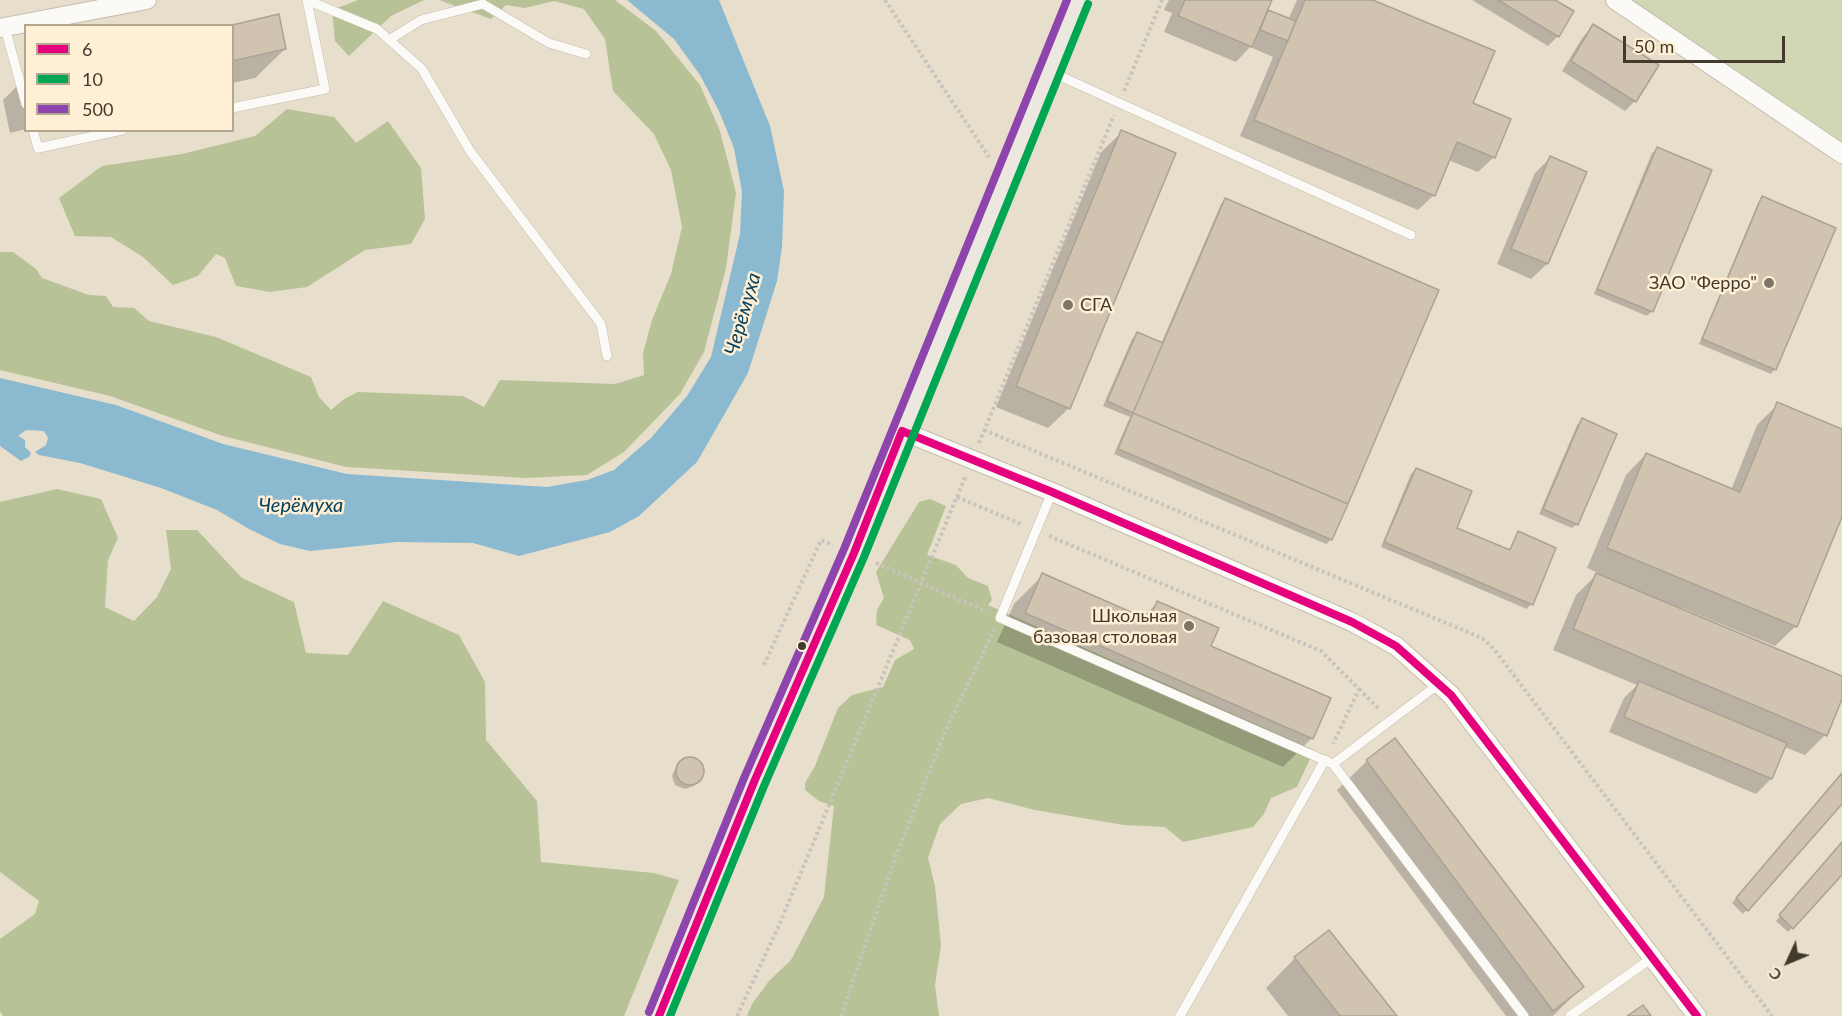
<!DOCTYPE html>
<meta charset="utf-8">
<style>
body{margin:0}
#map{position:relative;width:1842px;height:1016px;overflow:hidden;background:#e8decc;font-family:Lato,sans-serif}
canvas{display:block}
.legend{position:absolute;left:24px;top:24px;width:210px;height:108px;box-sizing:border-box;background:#ffefd4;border:2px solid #b3a791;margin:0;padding:8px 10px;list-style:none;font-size:18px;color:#423b2d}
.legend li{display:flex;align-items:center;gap:12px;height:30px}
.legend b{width:30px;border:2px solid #b3a791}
.north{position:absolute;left:1758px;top:932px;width:60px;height:60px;-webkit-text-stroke:4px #ffefd4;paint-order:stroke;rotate:226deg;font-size:16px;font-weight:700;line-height:24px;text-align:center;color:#423b2d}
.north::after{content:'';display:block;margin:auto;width:21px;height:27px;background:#423b2d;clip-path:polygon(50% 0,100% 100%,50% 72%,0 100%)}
.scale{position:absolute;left:1623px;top:36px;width:162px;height:27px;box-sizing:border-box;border:3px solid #423b2d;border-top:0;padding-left:8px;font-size:18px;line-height:21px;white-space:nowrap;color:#423b2d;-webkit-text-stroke:4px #ffefd4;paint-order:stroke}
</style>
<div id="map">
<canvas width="1842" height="1016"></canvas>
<ul class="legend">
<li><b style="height:8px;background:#e5007d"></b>6</li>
<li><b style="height:8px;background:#00a651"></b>10</li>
<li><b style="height:8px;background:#8e44ad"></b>500</li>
</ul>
<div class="north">С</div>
<div class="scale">50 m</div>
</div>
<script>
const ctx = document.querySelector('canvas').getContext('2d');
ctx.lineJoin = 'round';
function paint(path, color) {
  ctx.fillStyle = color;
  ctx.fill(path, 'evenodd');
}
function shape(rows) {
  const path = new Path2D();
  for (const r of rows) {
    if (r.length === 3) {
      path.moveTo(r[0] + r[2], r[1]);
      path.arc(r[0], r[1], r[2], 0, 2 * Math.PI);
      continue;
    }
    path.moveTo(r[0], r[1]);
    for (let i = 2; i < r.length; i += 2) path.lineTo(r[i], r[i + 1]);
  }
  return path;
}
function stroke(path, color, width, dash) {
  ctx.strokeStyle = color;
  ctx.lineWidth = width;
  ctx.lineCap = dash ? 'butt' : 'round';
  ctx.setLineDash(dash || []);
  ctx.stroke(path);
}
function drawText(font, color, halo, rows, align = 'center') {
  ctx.font = font + ' Lato,sans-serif';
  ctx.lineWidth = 5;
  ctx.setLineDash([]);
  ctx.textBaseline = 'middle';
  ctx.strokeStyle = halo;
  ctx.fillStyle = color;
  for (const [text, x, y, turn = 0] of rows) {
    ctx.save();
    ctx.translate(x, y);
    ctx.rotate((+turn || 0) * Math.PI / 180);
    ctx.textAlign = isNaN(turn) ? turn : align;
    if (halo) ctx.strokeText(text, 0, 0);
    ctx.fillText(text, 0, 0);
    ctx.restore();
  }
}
paint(shape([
 [1626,0,1842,0,1842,147]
]), '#d1d7b5');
paint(shape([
 [358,0,424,0,391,16,349,56,335,41,332,10],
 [439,0,615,0,656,31,700,85,720,131,736,193,726,268,704,352,680,394,624,452,587,475,526,478,346,467,223,436,110,396,0,370,0,252,13,252,36,269,42,278,89,295,106,296,113,307,134,308,149,321,216,337,311,377,319,397,331,410,344,399,358,392,463,396,484,407,500,380,615,384,644,375,643,353,652,320,671,274,682,227,671,170,654,134,613,91,605,39,584,9,554,1,525,8,506,5,491,19],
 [287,109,334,117,356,143,388,121,421,168,425,219,411,244,365,250,307,287,270,292,236,286,225,258,216,254,198,276,173,285,143,257,111,237,75,236,59,198,102,166,182,154,255,136],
 [57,489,101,499,118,538,108,560,105,607,134,621,157,597,171,569,166,530,197,530,242,578,294,602,306,653,348,655,383,601,459,635,485,682,486,740,537,801,541,862,654,873,679,880,624,1016,3,1016,0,1011,0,939,35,914,39,901,0,872,0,502],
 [930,499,946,506,927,555,956,565,968,578,988,586,992,600,988,605,1314,750,1297,787,1271,798,1264,814,1253,827,1183,842,1165,827,1124,825,1035,810,988,798,961,804,940,824,928,858,935,886,941,945,935,985,939,1016,747,1016,752,1004,769,981,791,960,824,897,834,806,819,801,805,790,805,783,815,766,838,708,852,695,883,687,895,660,914,649,910,640,876,625,877,610,884,598,876,572,919,502]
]), '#b8c297');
paint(shape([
 [627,0,719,0,770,126,784,191,782,247,777,281,748,373,697,462,639,516,610,532,519,556,473,543,397,542,310,551,280,544,249,529,217,510,161,488,80,463,39,455,35,452,46,445,48,438,44,431,26,430,18,436,25,440,25,447,31,453,29,457,21,461,0,446,0,378,116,405,223,444,347,474,547,487,587,480,614,470,651,438,687,396,711,357,740,234,742,192,734,148,719,111,700,75,674,39]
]), '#8ab9d0');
paint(shape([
 [1169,0,1271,0,1266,11,1288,20,1297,0,1369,0,1471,104,1494,157,1478,172,1448,160,1434,195,1418,210,1240,136,1273,57,1250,47,1236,62,1164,32,1172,13,1164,10],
 [1472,0,1552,0,1558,36,1548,46],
 [232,26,285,49,255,78,232,83],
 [1593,26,1635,101,1625,111,1562,71,1583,37],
 [26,77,26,129,10,133,3,100],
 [1122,132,1069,408,1048,428,996,407,1101,152],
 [1657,149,1710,171,1651,312,1647,316,1594,294,1652,153],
 [1550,158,1547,264,1531,279,1497,264,1535,173],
 [1762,198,1775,369,1771,374,1699,344,1758,203],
 [1225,200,1331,540,1326,544,1114,454,1130,417,1103,406,1132,339,1137,334,1161,344,1221,204],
 [1778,404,1842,431,1842,513,1796,626,1775,646,1682,608,1681,610,1842,678,1842,695,1825,735,1805,755,1784,747,1771,779,1756,794,1609,732,1624,698,1637,685,1553,650,1576,595,1598,573,1587,568,1626,475,1646,454,1731,490,1757,425],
 [1582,420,1577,524,1572,528,1539,514,1577,425],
 [1416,469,1455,529,1508,551,1518,533,1531,604,1527,609,1381,547,1411,474],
 [1043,575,1142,618,1157,603,1312,738,1283,767,997,642,1014,604],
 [1395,740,1582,987,1553,1016,1506,1016,1337,790,1367,761],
 [690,758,699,762,703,772,694,786,685,789,675,785,672,776,676,767],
 [1842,774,1842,802,1743,914,1732,903],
 [1842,843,1842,872,1788,932,1776,921],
 [1328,932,1395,1016,1288,1016,1266,988,1295,958]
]), '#0003');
const building = shape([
 [1185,0,1272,0,1252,47,1178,16,1185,0],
 [1305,0,1373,0,1495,51,1473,103,1511,119,1495,158,1457,142,1435,196,1254,120,1305,0],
 [1498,0,1555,0,1574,11,1559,37,1498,0],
 [1268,10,1296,21,1288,41,1260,30,1268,10],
 [279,14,286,49,232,61,232,26,228,26,279,14],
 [1593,24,1659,65,1636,102,1571,61,1593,24],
 [1121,130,1176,153,1070,409,1016,386,1121,130],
 [1657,147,1712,170,1653,312,1597,289,1657,147],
 [1550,156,1587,172,1548,264,1511,249,1550,156],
 [1762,196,1836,228,1776,370,1702,339,1762,196],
 [1225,198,1439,290,1348,504,1133,413,1225,198],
 [1137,332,1163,343,1133,413,1107,401,1137,332],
 [1777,402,1842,429,1842,517,1797,627,1607,548,1646,453,1740,492,1777,402],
 [1133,413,1348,504,1332,540,1118,449,1133,413],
 [1582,418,1617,434,1578,525,1543,509,1582,418],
 [1416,468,1472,491,1457,528,1510,550,1518,531,1556,548,1533,605,1384,542,1416,468],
 [1042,573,1149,620,1157,601,1219,628,1211,646,1331,698,1313,739,1025,613,1042,573],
 [1596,573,1842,676,1842,699,1827,736,1573,629,1596,573],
 [1639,681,1787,743,1772,779,1624,717,1639,681],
 [1395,738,1584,987,1553,1011,1366,760,1395,738],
 [690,771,14],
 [1842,773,1842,804,1748,911,1736,898,1842,773],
 [1842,842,1842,875,1793,929,1779,915,1842,842],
 [1329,930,1397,1016,1340,1016,1294,957,1329,930],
 [1643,1005,1651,1016,1627,1016,1643,1005]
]);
paint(building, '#d0c3af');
stroke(building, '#aba294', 1.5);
const lane = shape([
 [307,0,377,29,422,69,470,151,601,324,607,356],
 [5,28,26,104],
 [389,40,421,20,483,4,549,43,586,54],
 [1051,72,1411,235],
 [232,108,325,89,307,0],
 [33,130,38,148,122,130],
 [1052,492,1000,618,1333,764],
 [1440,683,1333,764,1524,1016],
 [1180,1016,1325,760],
 [1570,1016,1652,958]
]);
const street = shape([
 [1615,0,1842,154],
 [0,28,147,0],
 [902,431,1052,492,1352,622,1396,646,1451,695,1697,1016]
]);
const primary = shape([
 [659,1016,754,782,854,553,1078,0]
]);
stroke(lane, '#c4bcae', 10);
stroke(street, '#c4bcae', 20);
stroke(primary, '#c3bdb4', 28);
stroke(shape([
 [885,0,989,157],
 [1124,91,1162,0],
 [984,430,1482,638,1494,649,1772,1016],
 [979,443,1114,115],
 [957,497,1023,525],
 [1049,536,1321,651,1359,689,1333,744],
 [876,563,987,612],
 [764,665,821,540,833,545],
 [1359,689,1380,710],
 [737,1016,780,923,966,475],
 [841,1016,896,856,944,734,994,630]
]), '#c8c4bd', 4, [3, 3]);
stroke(lane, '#fcfaf7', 9);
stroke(street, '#fcfaf7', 18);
stroke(primary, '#ece8e0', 27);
stroke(shape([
 [659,1016,754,782,854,553,902,431,1052,492,1352,622,1396,646,1451,695,1697,1016]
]), '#e5007d', 8);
stroke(shape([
 [670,1016,764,786,864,557,1088,4]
]), '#00a651', 8);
stroke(shape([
 [649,1012,744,778,844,549,1067,0]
]), '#8e44ad', 8);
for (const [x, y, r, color] of [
 [1769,283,6,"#7c7465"],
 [1068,305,6,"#7c7465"],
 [1189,626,6,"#7c7465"],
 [802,646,5,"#423b2d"]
]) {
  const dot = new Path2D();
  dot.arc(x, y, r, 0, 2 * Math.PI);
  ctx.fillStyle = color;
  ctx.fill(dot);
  stroke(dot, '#ffefd4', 2);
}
drawText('18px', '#423b2d', '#ffefd4', [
 ["ЗАО \"Ферро\"",1757,283],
 ["СГА",1080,305,"left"],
 ["Школьная",1177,616],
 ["базовая столовая",1177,637]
], 'right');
drawText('italic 20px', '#06425e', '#ffefd4', [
 ["Черёмуха",743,314,-74],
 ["Черёмуха",301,506]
]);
</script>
